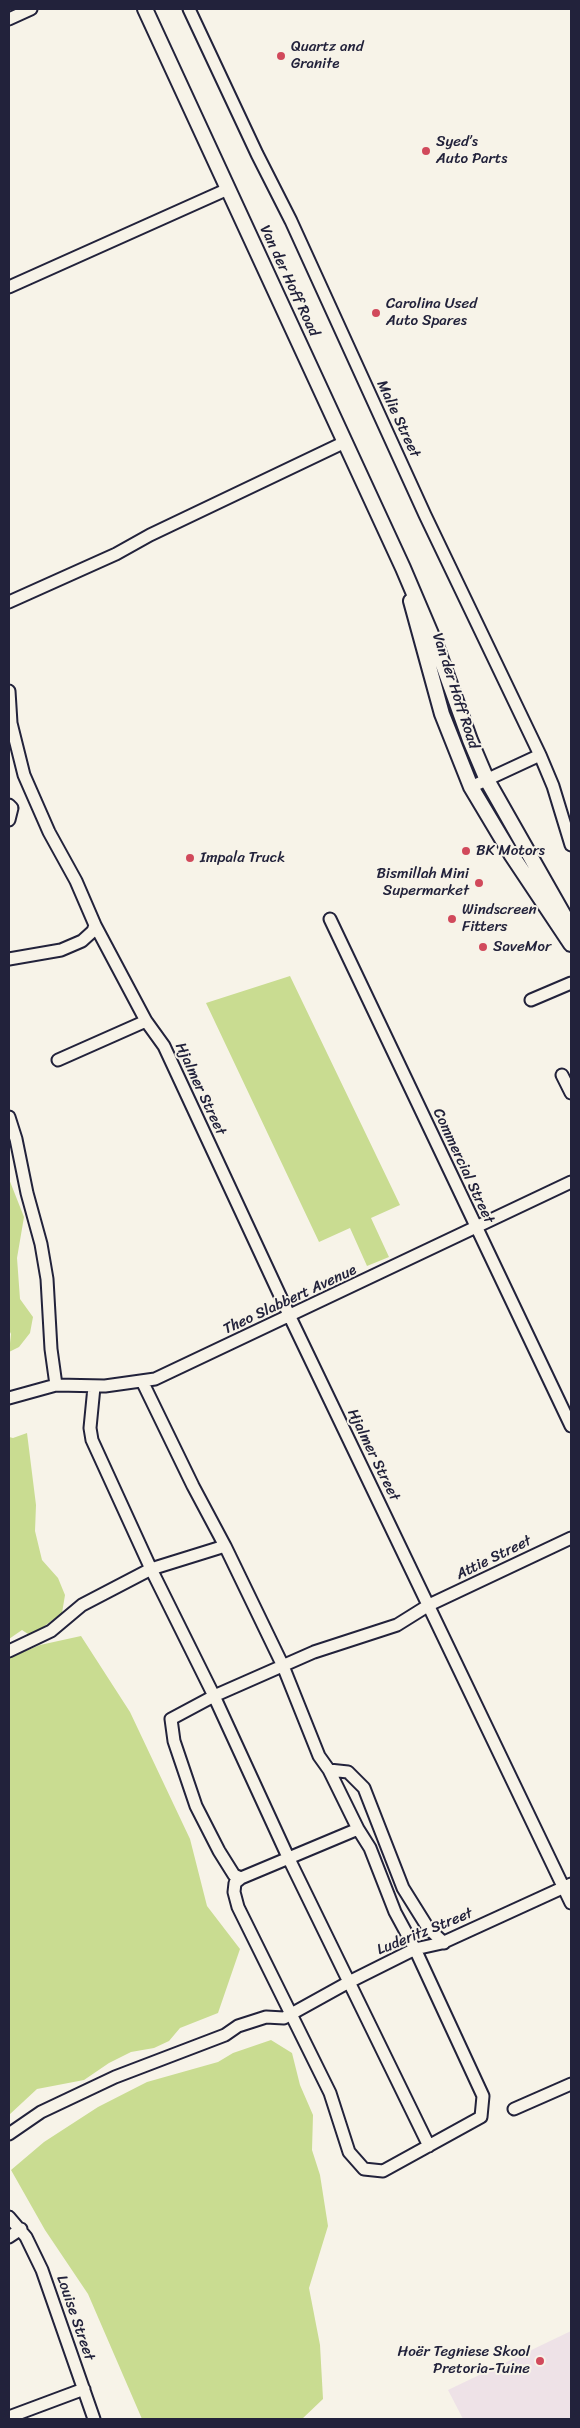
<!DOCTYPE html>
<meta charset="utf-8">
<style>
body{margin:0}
#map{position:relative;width:580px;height:2428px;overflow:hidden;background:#f7f3e8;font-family:Sriracha,sans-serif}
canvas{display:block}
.frame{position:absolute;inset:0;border:10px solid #22223b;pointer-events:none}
</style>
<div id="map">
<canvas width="580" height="2428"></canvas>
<div class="frame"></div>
</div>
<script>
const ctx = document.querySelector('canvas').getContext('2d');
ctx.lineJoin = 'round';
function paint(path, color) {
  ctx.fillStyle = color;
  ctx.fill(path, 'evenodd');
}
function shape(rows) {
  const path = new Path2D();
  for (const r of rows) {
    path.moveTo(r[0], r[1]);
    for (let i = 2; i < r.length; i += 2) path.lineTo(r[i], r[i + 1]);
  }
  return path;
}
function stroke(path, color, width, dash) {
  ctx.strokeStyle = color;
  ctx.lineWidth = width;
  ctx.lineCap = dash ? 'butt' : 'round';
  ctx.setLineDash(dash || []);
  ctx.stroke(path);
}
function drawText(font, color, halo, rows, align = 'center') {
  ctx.font = font + ' Sriracha,sans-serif';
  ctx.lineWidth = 4;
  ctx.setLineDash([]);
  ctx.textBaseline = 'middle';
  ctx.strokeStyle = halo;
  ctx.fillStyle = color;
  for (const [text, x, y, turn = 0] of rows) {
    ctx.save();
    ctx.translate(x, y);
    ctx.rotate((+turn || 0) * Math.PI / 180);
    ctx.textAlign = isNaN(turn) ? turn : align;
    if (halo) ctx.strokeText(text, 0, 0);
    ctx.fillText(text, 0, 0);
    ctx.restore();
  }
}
paint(shape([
 [571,2331,571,2419,463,2419,448,2390]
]), '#eee2e7');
paint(shape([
 [290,976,400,1205,371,1218,389,1257,367,1266,350,1228,319,1242,206,1003],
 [9,1179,24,1217,17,1258,20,1299,33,1317,30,1333,19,1347,9,1352,11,1334,9,1330],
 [27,1433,36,1505,35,1531,42,1560,58,1578,65,1595,62,1613,31,1636,22,1630,9,1639,9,1437,13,1438],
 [81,1636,130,1712,190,1839,207,1906,240,1949,218,2013,180,2028,169,2041,154,2048,131,2052,109,2063,84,2080,37,2089,9,2115,9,1658,40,1645],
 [271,2040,292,2053,300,2085,313,2115,312,2150,320,2175,328,2226,309,2288,320,2345,323,2399,302,2419,142,2419,88,2294,45,2230,11,2170,44,2142,98,2107,147,2082,218,2062,233,2053]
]), '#c9dc91');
const minor = shape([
 [189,9,257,154,291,221,425,515,540,755,553,786,571,845],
 [9,19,31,9],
 [9,287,228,189],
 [9,602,116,554,150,535,345,442],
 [9,691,11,723,24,775,49,832,76,881,95,925,93,931,82,941,61,950,9,959],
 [471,787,540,755],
 [9,805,12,808,9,820],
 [330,919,571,1426],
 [95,925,146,1021,164,1046,290,1317,571,1903],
 [531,1000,571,983],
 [58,1060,146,1021],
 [562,1075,571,1093],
 [9,1117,16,1139,27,1193,41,1244,47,1279,51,1349,56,1385],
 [142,1381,193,1486,225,1546,283,1666,319,1756,329,1770,358,1829,370,1848,395,1912,415,1949,483,2096,481,2117,383,2171,364,2169,349,2152,330,2093,238,1907,234,1892,235,1883,241,1878,358,1829],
 [94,1387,90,1428,92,1440,151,1569,214,1696,288,1857,429,2146],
 [9,1398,56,1385,105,1386,155,1379,571,1182],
 [9,1651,51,1631,82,1605,151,1569,225,1546],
 [329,1770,348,1772,364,1788,403,1888,428,1928,444,1943],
 [241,1878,234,1875,219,1851,196,1806,174,1741,171,1719,214,1696,314,1652,397,1625,429,1605,571,1538],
 [514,2109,571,2084],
 [9,2134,41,2112,115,2077,225,2035,238,2026,266,2017,284,2018,349,1982,415,1949,442,1943,571,1884],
 [9,2217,26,2237,42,2270,94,2419],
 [9,2237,21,2229],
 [9,2417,84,2389]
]);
const major = shape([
 [145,9,403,568,437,648,470,740,487,780,571,928],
 [411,601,442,714,471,787,511,854,571,944]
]);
stroke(minor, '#22223b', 15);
stroke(major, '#22223b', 18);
stroke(minor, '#f7f3e8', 11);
stroke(major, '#f7f3e8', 14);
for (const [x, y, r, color] of [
 [281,56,5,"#d1495b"],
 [426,151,5,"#d1495b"],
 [376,313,5,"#d1495b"],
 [466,851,5,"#d1495b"],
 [190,858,5,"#d1495b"],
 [479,883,5,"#d1495b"],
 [452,919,5,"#d1495b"],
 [483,947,5,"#d1495b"],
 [540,2361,5,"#d1495b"]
]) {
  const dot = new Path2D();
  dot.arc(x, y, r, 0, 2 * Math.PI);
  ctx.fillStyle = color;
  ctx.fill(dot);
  stroke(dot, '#f7f3e8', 2);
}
drawText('15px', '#22223b', '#f7f3e8', [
 ["Quartz and",291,47],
 ["Granite",291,64],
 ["Syed’s",436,142],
 ["Auto Parts",436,159],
 ["Carolina Used",386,304],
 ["Auto Spares",386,321],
 ["BK Motors",476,851],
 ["Impala Truck",200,858],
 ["Bismillah Mini",469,874,"right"],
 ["Supermarket",469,891,"right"],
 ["Windscreen",462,910],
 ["Fitters",462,927],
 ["SaveMor",493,947],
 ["Hoër Tegniese Skool",530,2352,"right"],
 ["Pretoria-Tuine",530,2369,"right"]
], 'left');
drawText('15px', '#22223b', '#f7f3e8', [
 ["Van der Hoff Road",289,281,65],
 ["Malie Street",398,419,65],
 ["Van der Hoff Road",455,691,72],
 ["Hjalmer Street",200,1089,65],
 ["Commercial Street",463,1166,65],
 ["Theo Slabbert Avenue",290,1300,-25],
 ["Hjalmer Street",373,1455,64],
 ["Attie Street",494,1558,-26],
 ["Luderitz Street",425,1932,-22],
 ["Louise Street",75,2318,71]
]);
</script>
